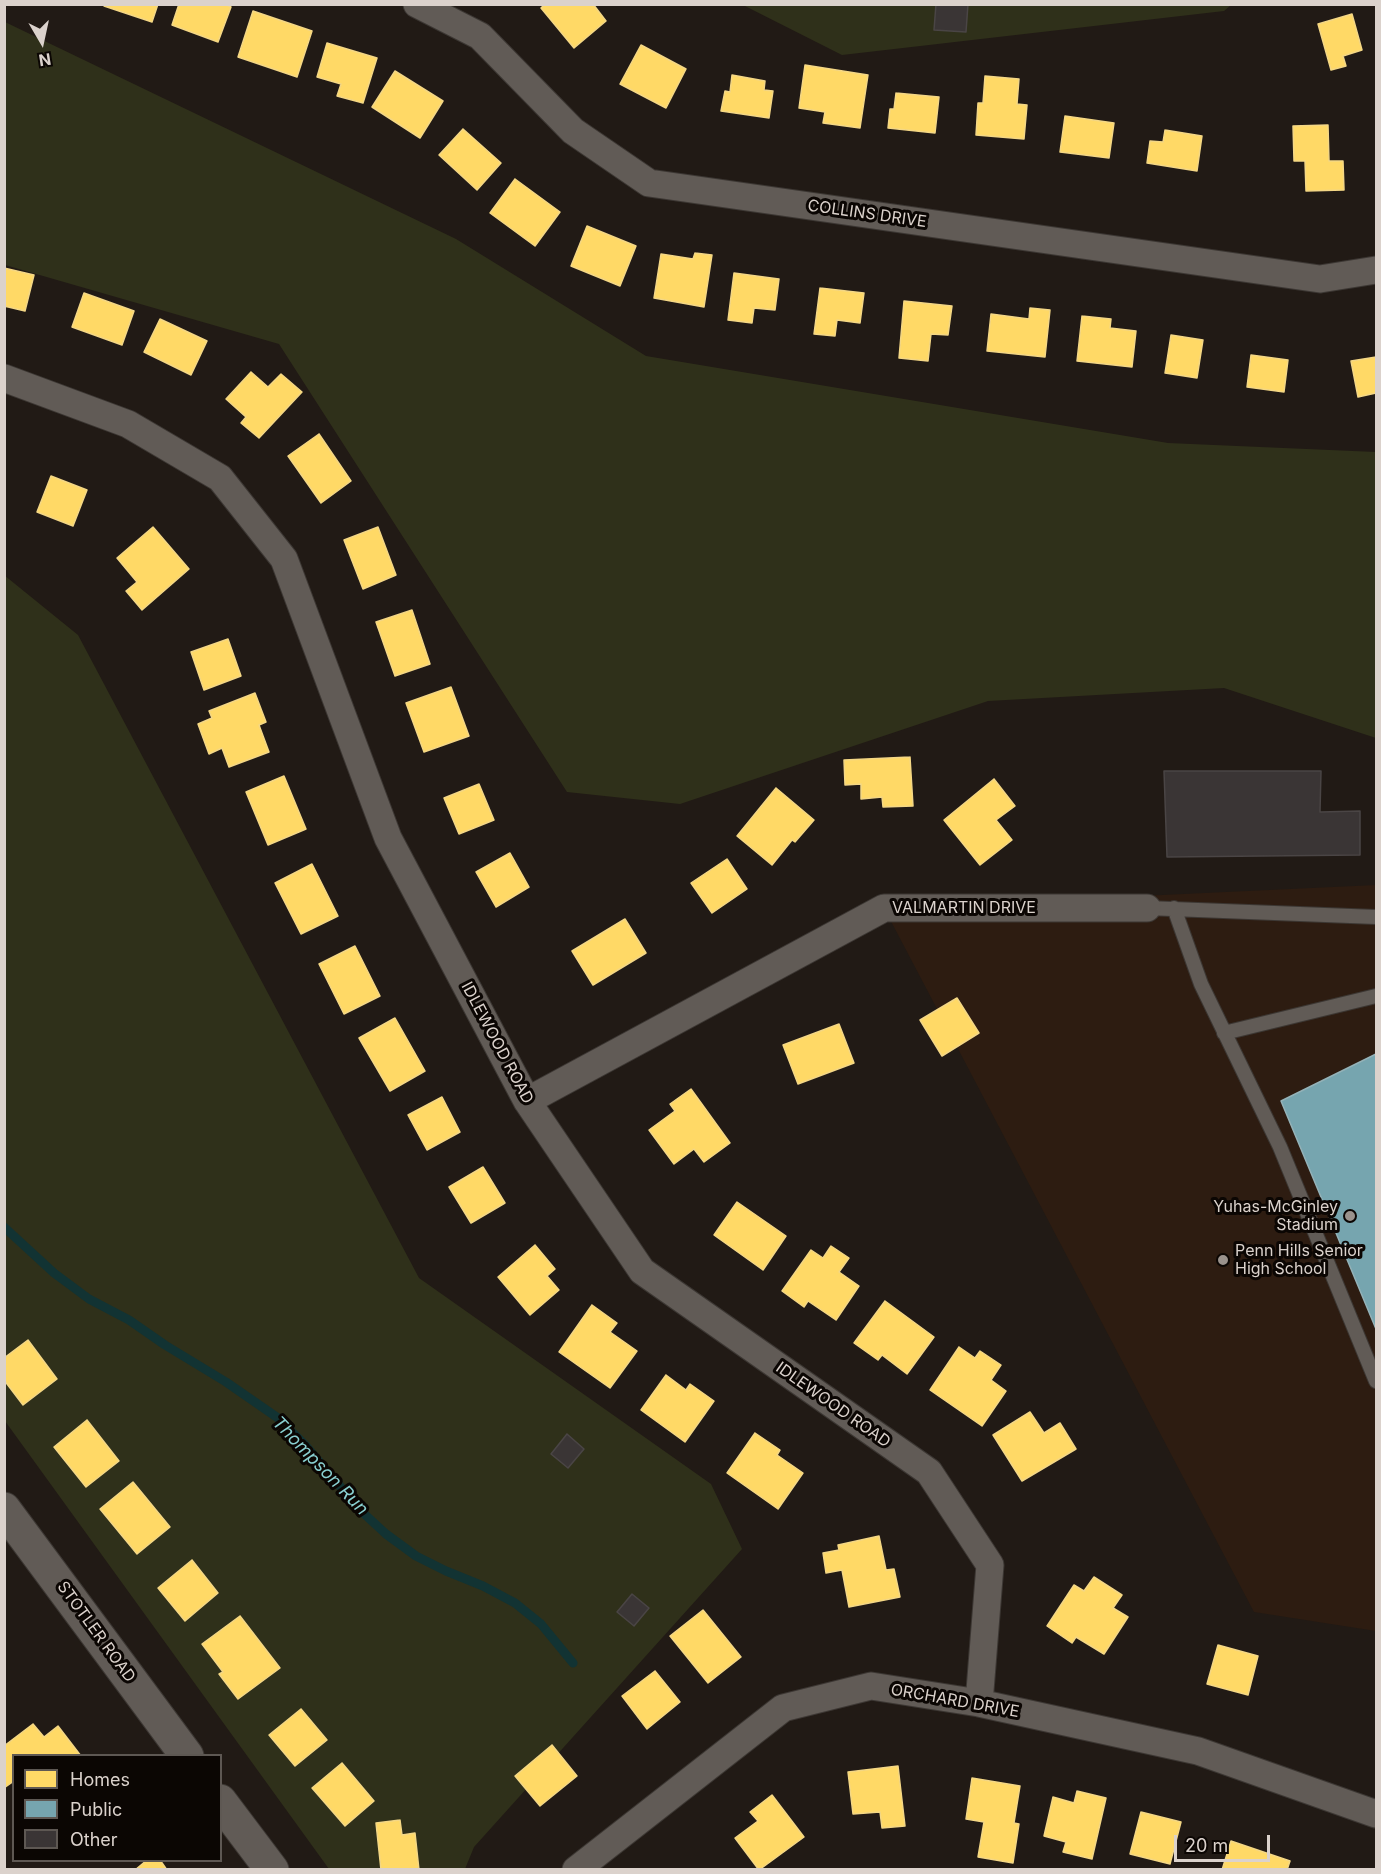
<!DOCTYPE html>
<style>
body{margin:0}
#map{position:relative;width:1381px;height:1874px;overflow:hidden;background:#211a15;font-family:Inter,sans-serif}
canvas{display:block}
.frame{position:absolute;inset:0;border:6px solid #dbd2cc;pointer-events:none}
.legend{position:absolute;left:12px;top:1754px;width:210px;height:108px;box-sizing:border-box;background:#0b0603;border:2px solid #5e5853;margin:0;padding:8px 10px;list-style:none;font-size:18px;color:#dbd2cc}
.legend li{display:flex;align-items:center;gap:12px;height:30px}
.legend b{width:30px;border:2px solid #5e5853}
.north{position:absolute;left:12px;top:12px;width:60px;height:60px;-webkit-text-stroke:4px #0b0603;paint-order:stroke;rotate:171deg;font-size:16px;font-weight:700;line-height:24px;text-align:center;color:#dbd2cc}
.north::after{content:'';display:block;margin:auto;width:21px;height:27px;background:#dbd2cc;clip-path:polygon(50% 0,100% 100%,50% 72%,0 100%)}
.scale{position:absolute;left:1174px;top:1835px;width:96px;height:27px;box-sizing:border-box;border:3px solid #dbd2cc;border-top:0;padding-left:8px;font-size:18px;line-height:21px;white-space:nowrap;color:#dbd2cc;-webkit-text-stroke:4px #0b0603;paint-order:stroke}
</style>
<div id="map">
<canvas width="1381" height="1874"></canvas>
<div class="frame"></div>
<ul class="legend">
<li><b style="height:16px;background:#ffd966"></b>Homes</li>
<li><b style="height:16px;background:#76a5af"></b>Public</li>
<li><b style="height:16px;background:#3a3535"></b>Other</li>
</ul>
<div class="north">N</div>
<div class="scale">20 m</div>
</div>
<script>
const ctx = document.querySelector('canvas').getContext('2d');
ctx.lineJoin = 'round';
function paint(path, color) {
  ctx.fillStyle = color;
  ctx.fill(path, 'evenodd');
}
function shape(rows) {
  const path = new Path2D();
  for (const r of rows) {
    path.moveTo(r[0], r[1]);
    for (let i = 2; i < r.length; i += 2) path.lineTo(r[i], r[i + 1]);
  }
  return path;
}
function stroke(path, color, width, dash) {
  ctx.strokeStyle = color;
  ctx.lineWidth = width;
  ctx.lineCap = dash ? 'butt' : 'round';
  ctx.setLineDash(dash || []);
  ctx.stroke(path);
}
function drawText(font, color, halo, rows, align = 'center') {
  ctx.font = font + ' Inter,sans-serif';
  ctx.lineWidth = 6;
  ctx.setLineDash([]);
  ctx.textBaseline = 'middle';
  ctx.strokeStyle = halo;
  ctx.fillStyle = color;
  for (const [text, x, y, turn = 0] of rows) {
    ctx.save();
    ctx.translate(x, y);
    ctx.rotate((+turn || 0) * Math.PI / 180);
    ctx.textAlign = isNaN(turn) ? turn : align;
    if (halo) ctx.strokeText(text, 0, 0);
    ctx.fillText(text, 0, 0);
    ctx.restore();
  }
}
paint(shape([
 [1376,885,1376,1631,1254,1612,884,908]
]), '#2d1c11');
paint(shape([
 [743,5,1231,5,1224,11,842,55],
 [5,22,456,239,646,356,1168,443,1376,452,1376,738,1224,688,988,701,680,804,567,792,279,344,5,265],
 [4,575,78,635,419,1278,711,1484,742,1549,474,1847,465,1869,329,1869,5,1421]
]), '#2f301a');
const homes = shape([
 [105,4,158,4,152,22,104,6,105,4],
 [179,4,225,4,231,7,218,42,172,25,179,4],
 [545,4,593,4,606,21,574,48,541,8,545,4],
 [253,11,312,31,297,77,238,57,253,11],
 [1352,14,1362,50,1343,56,1346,66,1331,70,1318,24,1352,14],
 [327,43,377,58,363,103,337,96,341,84,317,77,327,43],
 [641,45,686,69,666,108,620,84,641,45],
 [805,65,868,75,860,128,823,123,825,112,799,108,805,65],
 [395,71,443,101,420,138,372,107,395,71],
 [732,75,765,81,764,90,773,91,769,118,721,111,725,91,730,92,732,75],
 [985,76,1019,79,1017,104,1027,105,1024,139,976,135,978,103,983,103,985,76],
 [896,93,939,97,935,133,888,128,890,109,894,109,896,93],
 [1065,116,1114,123,1109,158,1060,152,1065,116],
 [1328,125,1329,161,1343,161,1344,190,1306,191,1305,161,1294,161,1293,126,1328,125],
 [463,129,501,163,477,190,439,155,463,129],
 [1165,130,1202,136,1197,171,1147,163,1150,141,1163,142,1165,130],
 [515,179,560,212,535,246,490,213,515,179],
 [587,226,636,246,620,286,571,266,587,226],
 [695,253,712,255,704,307,654,298,661,254,693,259,695,253],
 [4,268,34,275,25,311,4,306,4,268],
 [734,273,779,279,775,310,754,308,752,323,728,320,734,273],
 [820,288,864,293,860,323,837,320,835,336,814,334,820,288],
 [84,293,134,311,122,345,72,327,84,293],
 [904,301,952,306,948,335,931,334,928,361,899,358,904,301],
 [1030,308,1050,310,1045,357,987,351,991,314,1029,319,1030,308],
 [1082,316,1111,319,1110,328,1136,331,1132,367,1077,361,1082,316],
 [160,319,207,341,191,375,144,352,160,319],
 [1171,335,1203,340,1197,378,1165,373,1171,335],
 [1251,355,1288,360,1284,392,1247,387,1251,355],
 [1376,357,1376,393,1358,397,1351,361,1376,357],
 [251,372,268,387,281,374,302,392,259,438,241,423,246,417,226,399,251,372],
 [319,434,351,481,321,503,288,456,319,434],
 [51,476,87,490,73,526,37,512,51,476],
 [153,527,189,569,142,610,126,591,137,582,117,558,153,527],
 [378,527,396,575,363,589,344,540,378,527],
 [412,610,430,664,395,676,376,622,412,610],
 [228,639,241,676,204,690,191,652,228,639],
 [451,687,469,736,424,752,406,703,451,687],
 [255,693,266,722,259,725,269,752,229,767,222,748,209,754,198,724,212,718,209,711,255,693],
 [910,757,913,806,883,807,882,797,861,799,861,784,845,785,844,760,910,757],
 [284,776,306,829,268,845,246,792,284,776],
 [994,779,1015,806,996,820,1012,840,980,865,944,820,994,779],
 [479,784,494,820,459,834,444,798,479,784],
 [776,788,814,820,795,842,792,840,772,865,737,836,776,788],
 [510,853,529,887,496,907,476,872,510,853],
 [727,859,747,889,712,913,691,883,727,859],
 [312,864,338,916,301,934,275,883,312,864],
 [625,919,646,953,593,985,572,951,625,919],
 [355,946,380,996,344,1014,319,964,355,946],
 [957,998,979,1033,942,1056,920,1020,957,998],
 [395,1018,425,1071,390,1091,359,1038,395,1018],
 [839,1024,854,1063,798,1084,783,1045,839,1024],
 [691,1089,730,1143,704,1162,694,1149,674,1164,649,1130,675,1111,670,1104,691,1089],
 [442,1097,460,1132,427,1150,408,1115,442,1097],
 [483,1167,505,1203,471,1223,449,1187,483,1167],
 [737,1202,786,1236,763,1270,714,1235,737,1202],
 [535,1245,555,1269,547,1276,559,1290,530,1315,498,1277,535,1245],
 [831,1246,849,1258,839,1272,859,1286,836,1320,808,1301,804,1307,782,1291,811,1250,823,1258,831,1246],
 [885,1301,934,1337,907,1374,882,1355,878,1360,854,1343,885,1301],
 [592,1305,617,1323,610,1332,637,1351,610,1388,559,1352,592,1305],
 [28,1340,57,1379,23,1405,4,1380,4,1358,28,1340],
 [959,1347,975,1358,980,1351,1001,1365,991,1380,1006,1391,982,1426,930,1390,959,1347],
 [666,1375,686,1390,690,1384,714,1401,685,1442,641,1410,666,1375],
 [1030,1412,1044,1433,1060,1423,1076,1449,1022,1481,993,1435,1030,1412],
 [87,1420,119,1461,86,1487,54,1447,87,1420],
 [755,1433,780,1450,777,1455,803,1473,778,1509,727,1473,755,1433],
 [133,1482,170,1527,137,1554,100,1509,133,1482],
 [879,1536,886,1570,894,1569,900,1597,849,1607,842,1570,826,1573,823,1553,839,1550,838,1545,879,1536],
 [192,1560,218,1593,185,1621,158,1588,192,1560],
 [1094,1577,1122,1595,1113,1608,1128,1617,1104,1654,1076,1637,1072,1643,1047,1626,1074,1585,1084,1591,1094,1577],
 [703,1610,741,1657,708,1683,670,1636,703,1610],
 [240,1616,280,1668,238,1699,219,1674,223,1672,202,1644,240,1616],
 [1218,1645,1258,1656,1248,1695,1207,1684,1218,1645],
 [655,1671,680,1702,647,1729,622,1696,655,1671],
 [301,1709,327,1740,295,1766,269,1735,301,1709],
 [33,1724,44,1737,58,1726,81,1756,14,1756,14,1781,4,1788,4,1746,33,1724],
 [552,1745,577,1776,540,1806,515,1776,552,1745],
 [342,1763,374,1801,345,1826,312,1788,342,1763],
 [898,1766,905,1826,882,1828,880,1812,853,1814,848,1772,898,1766],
 [972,1778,1020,1786,1014,1823,1019,1824,1013,1863,978,1857,984,1822,966,1819,972,1778],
 [1077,1791,1106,1798,1092,1859,1063,1852,1066,1842,1044,1836,1053,1797,1074,1803,1077,1791],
 [772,1795,804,1837,759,1870,735,1838,758,1821,750,1812,772,1795],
 [1141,1812,1181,1822,1170,1864,1130,1854,1141,1812],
 [400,1820,402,1835,415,1833,419,1870,381,1870,376,1823,400,1820],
 [1231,1841,1290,1861,1287,1870,1222,1870,1231,1841],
 [147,1860,160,1860,167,1870,135,1870,147,1860]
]);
paint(homes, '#ffd966');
stroke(homes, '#f4d785', 1.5);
const public = shape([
 [1376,1054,1376,1329,1281,1101,1376,1054]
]);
paint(public, '#76a5af');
stroke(public, '#94b2b8', 1.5);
stroke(shape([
 [4,1227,54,1273,89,1299,129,1320,165,1345,226,1382,278,1418,305,1445,360,1510,386,1534,416,1556,446,1571,483,1586,515,1603,541,1624,573,1663]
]), '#123333', 9);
const building = shape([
 [936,4,968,4,966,32,934,30,936,4],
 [1164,771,1321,771,1320,812,1360,811,1360,855,1167,857,1164,771],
 [567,1434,584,1449,568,1468,551,1454,567,1434],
 [632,1594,649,1608,634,1626,617,1612,632,1594]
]);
paint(building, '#3a3535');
stroke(building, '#4a4545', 1.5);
const service = shape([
 [1147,908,1376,917],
 [1174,908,1201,984,1280,1147,1376,1381],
 [1224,1033,1376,996]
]);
const minor = shape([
 [417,4,480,36,573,131,649,183,1320,279,1376,270],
 [4,378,128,424,220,478,284,559,388,838,527,1101,642,1271,929,1472,990,1565,979,1703],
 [527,1101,884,908,1147,908],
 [576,1870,783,1708,871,1686,979,1703,1198,1751,1376,1814]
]);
const tertiary = shape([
 [4,1509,187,1756],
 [220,1801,272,1870]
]);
stroke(service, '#3c3733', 16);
stroke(minor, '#3c3733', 29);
stroke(tertiary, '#3c3733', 35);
stroke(service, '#615b56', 14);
stroke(minor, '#615b56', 27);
stroke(tertiary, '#615b56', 33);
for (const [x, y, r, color] of [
 [1350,1216,6,"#9a928c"],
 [1223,1260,6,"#9a928c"]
]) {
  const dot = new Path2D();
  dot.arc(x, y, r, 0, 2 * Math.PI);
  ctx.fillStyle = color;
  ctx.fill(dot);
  stroke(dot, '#0b0603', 2);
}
drawText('16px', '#dbd2cc', '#0b0603', [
 ["COLLINS DRIVE",867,214,8],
 ["VALMARTIN DRIVE",964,908],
 ["IDLEWOOD ROAD",497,1043,62],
 ["IDLEWOOD ROAD",833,1405,35],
 ["STOTLER ROAD",96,1632,54],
 ["ORCHARD DRIVE",955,1701,10]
]);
drawText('16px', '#dbd2cc', '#0b0603', [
 ["Yuhas-McGinley",1338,1207],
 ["Stadium",1338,1225],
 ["Penn Hills Senior",1235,1251,"left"],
 ["High School",1235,1269,"left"]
], 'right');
drawText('italic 18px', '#89cfd0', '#0b0603', [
 ["Thompson Run",320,1466,46]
]);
</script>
